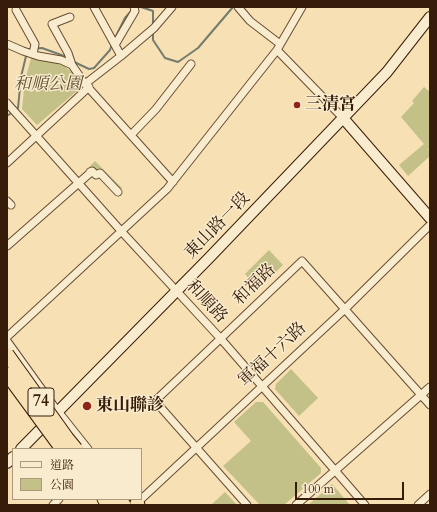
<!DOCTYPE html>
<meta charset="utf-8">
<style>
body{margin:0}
#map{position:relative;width:437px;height:512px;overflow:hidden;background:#f6e0b4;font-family:Cardo,"Noto Serif TC",serif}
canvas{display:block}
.frame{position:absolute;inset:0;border:8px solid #361c09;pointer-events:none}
.legend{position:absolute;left:12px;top:448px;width:130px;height:52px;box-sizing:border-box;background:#f9ebce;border:1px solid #ab987f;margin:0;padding:5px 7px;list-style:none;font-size:12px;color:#361c09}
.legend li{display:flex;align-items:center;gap:8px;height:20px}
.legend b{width:20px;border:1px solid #ab987f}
.scale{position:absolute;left:295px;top:482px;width:109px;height:18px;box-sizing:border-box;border:2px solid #361c09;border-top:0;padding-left:5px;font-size:12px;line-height:14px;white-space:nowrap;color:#361c09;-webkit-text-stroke:3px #f9ebce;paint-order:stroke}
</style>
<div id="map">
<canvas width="437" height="512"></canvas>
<div class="frame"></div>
<ul class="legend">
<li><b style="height:5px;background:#f9ebce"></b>道路</li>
<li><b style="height:11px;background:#c3c088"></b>公園</li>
</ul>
<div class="scale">100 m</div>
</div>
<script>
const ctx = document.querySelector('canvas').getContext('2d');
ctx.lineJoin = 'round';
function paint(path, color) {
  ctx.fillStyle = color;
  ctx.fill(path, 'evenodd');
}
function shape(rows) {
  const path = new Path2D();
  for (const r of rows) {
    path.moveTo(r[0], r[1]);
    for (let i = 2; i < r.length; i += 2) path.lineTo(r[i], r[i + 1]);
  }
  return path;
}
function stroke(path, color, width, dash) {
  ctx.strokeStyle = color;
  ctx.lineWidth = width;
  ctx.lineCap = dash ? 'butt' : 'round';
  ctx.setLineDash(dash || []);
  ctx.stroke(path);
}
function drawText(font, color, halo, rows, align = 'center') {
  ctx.font = font + ' Cardo,"Noto Serif TC",serif';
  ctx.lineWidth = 3;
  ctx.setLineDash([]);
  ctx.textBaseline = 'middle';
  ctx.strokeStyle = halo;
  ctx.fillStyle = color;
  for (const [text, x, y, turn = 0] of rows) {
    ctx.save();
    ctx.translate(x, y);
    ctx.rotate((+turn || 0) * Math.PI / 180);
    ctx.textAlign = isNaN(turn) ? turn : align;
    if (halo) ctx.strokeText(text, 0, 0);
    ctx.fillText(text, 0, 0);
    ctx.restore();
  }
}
paint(shape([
 [32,55,64,66,74,74,84,85,37,125,22,109,25,80],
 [424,87,430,92,430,148,428,149,430,152,430,156,408,176,399,165,424,144,401,117,414,103,412,101],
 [95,161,122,188,116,193,101,177,99,179,89,167],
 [269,250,283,265,258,289,245,274],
 [291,369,318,398,299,416,275,389,276,384],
 [256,402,263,402,321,468,321,473,284,505,260,505,223,466,251,441,234,422],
 [332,484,350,505,308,505],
 [225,492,237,505,211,505]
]), '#c3c088');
stroke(shape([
 [141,7,153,11,153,27],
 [153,33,153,40,165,58,178,62,198,48,233,7],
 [114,40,125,18,132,10],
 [29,49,42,48,67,57],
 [72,61,89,69,94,68,110,50,112,44],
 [7,116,18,108,21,77,26,56]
]), '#747c6e', 2);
const street = shape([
 [94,7,115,45],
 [238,7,250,21,280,44],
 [16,10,35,44,33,54],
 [70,17,52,24,68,53,72,65],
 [7,44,23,51,38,56,61,60,72,65,85,84,173,182],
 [277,50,343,118],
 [121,56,115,45,135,11,134,7],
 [85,84,121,56,154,28,172,7],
 [7,103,122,232,221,339,365,505],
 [131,135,156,109,191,64],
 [7,163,89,87],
 [90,172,92,171,96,175,100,173,118,192],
 [7,201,11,205],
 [7,246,90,173],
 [7,337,167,189,277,50,302,7],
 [7,341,53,405,88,449],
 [136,504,345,309,430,225],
 [53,505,59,499],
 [247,505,155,401,302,261,430,405],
 [296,505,430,387],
 [418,505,430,494]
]);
const secondary = shape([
 [343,118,430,218],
 [21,449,209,258,387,72,430,17],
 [7,463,13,457]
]);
const highway = shape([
 [104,499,109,505],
 [119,499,124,505],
 [137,503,138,505]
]);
stroke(street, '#664d34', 9);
stroke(secondary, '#361c09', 12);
stroke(highway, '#361c09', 15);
stroke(street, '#f9ebce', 7);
stroke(secondary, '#f9ebce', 10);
stroke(highway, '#f6e0b4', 13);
const highwayBridge = shape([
 [7,354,67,438,76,449],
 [7,374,62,449]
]);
stroke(highwayBridge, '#361c09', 15, []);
stroke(highwayBridge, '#f6e0b4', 13);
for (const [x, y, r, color] of [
 [297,105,4,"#8f2418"],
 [87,406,5,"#8f2418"]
]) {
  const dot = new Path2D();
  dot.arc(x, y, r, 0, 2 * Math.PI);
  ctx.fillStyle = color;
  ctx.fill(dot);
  stroke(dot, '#f9ebce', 1.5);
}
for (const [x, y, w] of [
 [41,402,26]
]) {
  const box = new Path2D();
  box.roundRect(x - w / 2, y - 14, w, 28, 3);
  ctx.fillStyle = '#f9ebce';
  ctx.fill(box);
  stroke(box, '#361c09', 1);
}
drawText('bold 16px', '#361c09', null, [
 ["74",41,402]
]);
drawText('italic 17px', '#604d2f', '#f9ebce', [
 ["和順公園",48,85]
]);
drawText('bold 17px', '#361c09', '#f9ebce', [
 ["三清宮",305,105],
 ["東山聯診",96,406]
], 'left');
drawText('17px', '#361c09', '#f9ebce', [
 ["東山路一段",218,226,-46],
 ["和福路",255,285,-44],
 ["和順路",206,302,47],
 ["軍福十六路",273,355,-43]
]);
</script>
